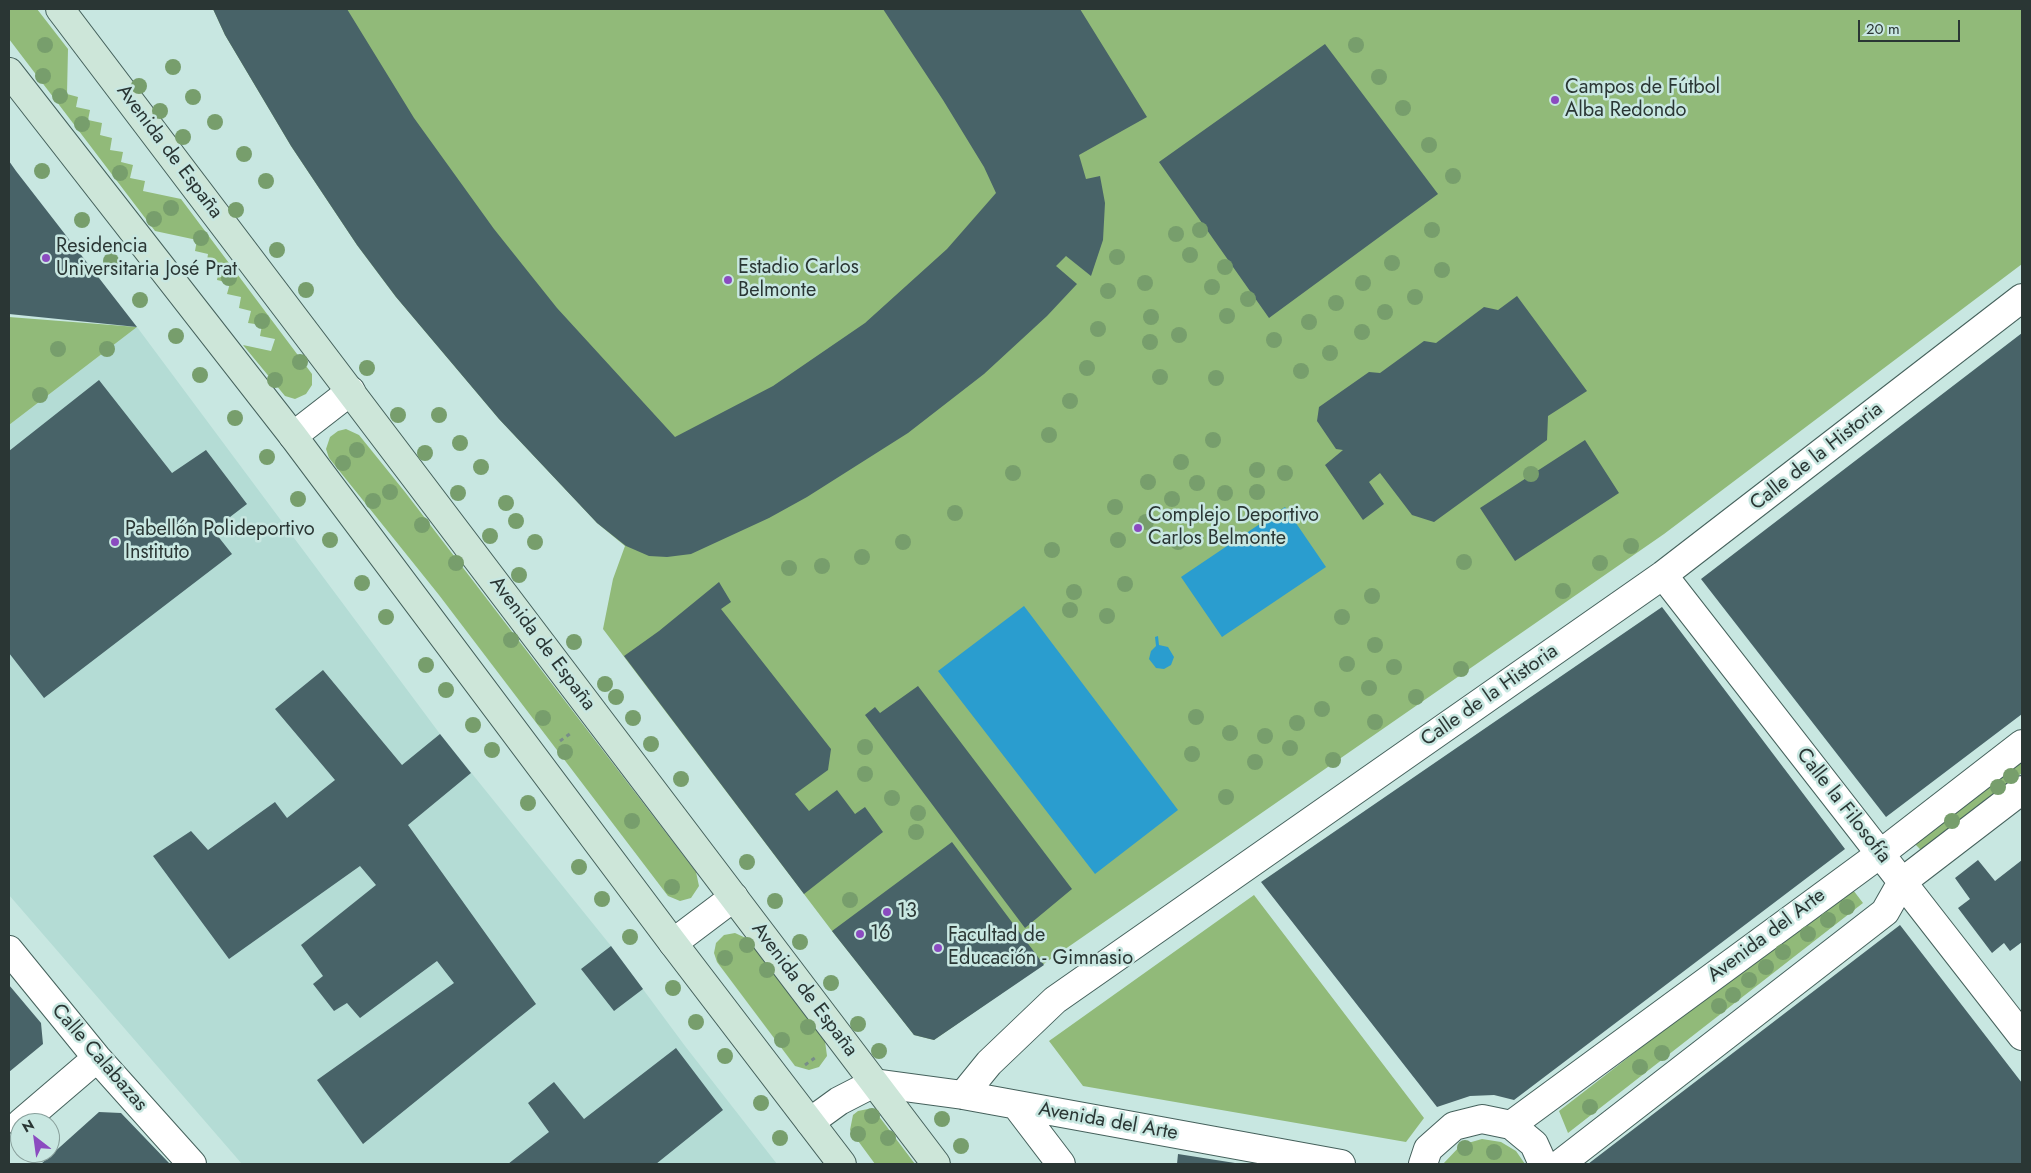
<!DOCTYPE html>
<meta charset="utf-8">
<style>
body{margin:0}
#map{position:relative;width:2031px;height:1173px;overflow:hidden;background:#c8e7e1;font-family:Jost,sans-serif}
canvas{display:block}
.frame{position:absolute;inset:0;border:10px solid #2a3634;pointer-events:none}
.north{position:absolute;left:10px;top:1113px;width:50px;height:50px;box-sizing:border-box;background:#c8e7e1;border:1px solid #89a09c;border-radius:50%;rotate:330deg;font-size:14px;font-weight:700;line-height:20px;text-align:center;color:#2a3634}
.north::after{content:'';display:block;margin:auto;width:18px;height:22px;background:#8b4bc0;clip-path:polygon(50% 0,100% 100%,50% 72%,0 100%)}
.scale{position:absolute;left:1858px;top:20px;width:102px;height:22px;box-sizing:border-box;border:2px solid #2a3634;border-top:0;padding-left:6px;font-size:15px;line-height:18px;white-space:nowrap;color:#2a3634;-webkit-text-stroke:4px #c8e7e1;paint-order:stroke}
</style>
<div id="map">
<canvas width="2031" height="1173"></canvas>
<div class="frame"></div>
<div class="north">N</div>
<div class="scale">20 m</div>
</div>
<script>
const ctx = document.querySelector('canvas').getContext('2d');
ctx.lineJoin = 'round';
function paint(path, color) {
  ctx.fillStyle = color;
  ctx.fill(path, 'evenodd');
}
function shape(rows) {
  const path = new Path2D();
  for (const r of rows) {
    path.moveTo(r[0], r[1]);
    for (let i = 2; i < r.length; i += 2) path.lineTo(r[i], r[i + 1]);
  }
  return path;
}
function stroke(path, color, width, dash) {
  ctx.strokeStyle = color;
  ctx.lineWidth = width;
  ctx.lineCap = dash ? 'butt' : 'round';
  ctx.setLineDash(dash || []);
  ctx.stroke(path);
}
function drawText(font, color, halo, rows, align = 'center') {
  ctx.font = font + ' Jost,sans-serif';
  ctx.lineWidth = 5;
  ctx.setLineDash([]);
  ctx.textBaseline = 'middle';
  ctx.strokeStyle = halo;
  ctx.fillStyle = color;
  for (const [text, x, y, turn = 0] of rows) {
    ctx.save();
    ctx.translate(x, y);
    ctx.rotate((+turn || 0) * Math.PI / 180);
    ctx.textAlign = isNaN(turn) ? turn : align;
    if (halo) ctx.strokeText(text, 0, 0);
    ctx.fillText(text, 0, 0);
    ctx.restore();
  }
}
paint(shape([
 [137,327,440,734,611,946,685,1046,777,1164,242,1164,9,895,9,425]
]), '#b4dcd5');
paint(shape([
 [9,9,37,9,68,49,67,94,78,97,76,107,90,110,88,120,102,123,100,135,112,138,110,150,123,152,121,162,133,165,130,178,145,181,143,191,181,199,312,374,312,385,306,394,295,399,285,396,243,345,271,351,275,339,260,336,262,325,248,323,251,311,239,308,241,297,227,294,230,283,217,280,219,269,206,267,208,254,195,251,197,240,155,231,9,39],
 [213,9,2022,9,2022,264,1664,534,934,1040,914,1035,832,931,603,629,613,579,625,546,597,523,499,419,396,297,357,245,291,146,225,35],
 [9,317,137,327,9,425],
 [346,429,359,435,405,492,696,872,699,886,691,898,680,901,668,896,439,595,329,458,326,449,330,437,338,431],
 [2022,761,2022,773,1921,850,1914,843],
 [1850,886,1863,903,1568,1133,1559,1111],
 [1254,895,1424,1118,1406,1142,1083,1086,1049,1041],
 [735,933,748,939,825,1041,827,1056,819,1067,809,1070,795,1066,717,962,714,953,716,943,724,935],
 [868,1109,875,1112,881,1119,915,1164,875,1164,850,1130,853,1115,858,1111],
 [1482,1139,1501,1142,1516,1151,1525,1164,1443,1164,1461,1145]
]), '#91ba79');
paint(shape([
 [1285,507,1326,567,1222,637,1181,577],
 [1024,606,1178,810,1095,874,938,671],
 [1158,636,1159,645,1168,647,1174,657,1171,665,1164,669,1156,668,1149,659,1151,651,1156,646,1155,637]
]), '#2a9dcf');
paint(shape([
 [213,9,347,9,414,118,494,229,557,308,675,437,773,386,865,323,947,249,996,193,984,167,943,100,883,9,1080,9,1147,117,1079,155,1086,179,1100,176,1105,203,1103,240,1091,276,1066,256,1056,266,1077,284,1047,316,984,374,908,433,807,497,769,518,691,554,667,557,649,556,626,546,597,523,499,419,396,297,357,245,291,146,225,35],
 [1325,44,1438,194,1269,318,1159,162],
 [9,161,16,171,137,327,9,314],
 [1517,296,1587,391,1548,416,1547,440,1434,522,1412,515,1380,473,1369,482,1384,504,1363,520,1325,465,1343,450,1336,449,1317,421,1319,407,1369,372,1380,373,1424,341,1436,343,1484,307,1498,310],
 [2022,333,2022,714,1886,817,1701,579],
 [99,380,172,473,206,450,247,504,213,530,232,554,44,698,9,653,9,451],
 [1585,440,1619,493,1515,561,1480,508],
 [719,582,731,602,721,609,831,749,828,770,795,794,809,811,837,790,855,814,865,807,883,832,804,894,624,656,659,631],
 [1662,607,1845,849,1514,1100,1494,1095,1470,1096,1437,1107,1261,882],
 [323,670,402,765,440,734,471,773,408,825,536,1004,363,1144,317,1080,454,983,437,961,360,1018,347,1003,334,1011,313,984,323,976,301,945,376,885,360,866,229,959,153,856,191,831,208,850,275,802,287,818,335,780,275,709],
 [918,686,1072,889,1025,928,865,715,875,707,880,713],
 [952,842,1044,965,934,1040,914,1035,832,931],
 [1978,860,1995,881,2022,860,2022,942,2010,951,2004,943,1992,953,1958,908,1970,899,1955,878],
 [1900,925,2022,1083,2022,1164,1588,1164],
 [611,946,643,989,614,1011,581,969],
 [9,985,41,1023,43,1044,9,1072],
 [676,1048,723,1110,656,1164,508,1164,549,1132,528,1103,554,1082,584,1119],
 [99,1112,121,1113,170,1164,41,1164],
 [1178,1154,1235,1163,1235,1164,1177,1164]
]), '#486368');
const minor = shape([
 [293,436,351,391],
 [1663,575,2022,1036],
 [673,943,734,897],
 [9,950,97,1058,192,1164],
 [963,1095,989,1063,1055,1000,1663,575,2022,298],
 [1016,1105,1061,1164],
 [810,1122,839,1101,874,1083,963,1095,1341,1164],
 [21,1123,97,1058],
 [1511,1125,1880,854,2022,744],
 [1423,1164,1428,1149,1454,1126,1482,1119,1511,1125,1534,1144,1543,1164],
 [1560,1164,1885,912,1902,882,2022,790]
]);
const secondary = shape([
 [60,9,936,1164],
 [9,72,293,436,673,943,842,1164]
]);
stroke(minor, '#45615c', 30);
stroke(secondary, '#45615c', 30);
stroke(shape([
 [560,741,571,733],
 [805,1065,816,1057]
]), '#788d89', 3, [4, 4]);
stroke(minor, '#fff', 28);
stroke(secondary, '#cde6d9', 28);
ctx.fillStyle = '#779e6c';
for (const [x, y] of [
 [45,45],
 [1356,45],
 [173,67],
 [43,76],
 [1379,77],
 [139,86],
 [60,96],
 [193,97],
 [1403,108],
 [160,111],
 [215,122],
 [82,124],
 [183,137],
 [1429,145],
 [244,154],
 [42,171],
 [120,173],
 [1453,176],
 [266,181],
 [171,208],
 [236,210],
 [154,219],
 [82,220],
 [1200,230],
 [1432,230],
 [1176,234],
 [201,238],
 [277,250],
 [1190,255],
 [1117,257],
 [111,261],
 [1392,263],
 [1225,267],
 [1442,270],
 [229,278],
 [1145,283],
 [1363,283],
 [1212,287],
 [306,290],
 [1108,291],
 [1415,297],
 [1248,299],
 [140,300],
 [1336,303],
 [1385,312],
 [1227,316],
 [1151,317],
 [262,321],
 [1309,322],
 [1098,329],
 [1362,332],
 [1179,335],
 [176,336],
 [1274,340],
 [1150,342],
 [58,349],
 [107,349],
 [1330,353],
 [300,362],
 [367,368],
 [1087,368],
 [1301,371],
 [200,375],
 [1160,377],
 [1216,378],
 [275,380],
 [40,395],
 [1070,401],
 [398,415],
 [439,415],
 [235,418],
 [1049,435],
 [1213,440],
 [460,443],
 [357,450],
 [425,453],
 [267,457],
 [1181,462],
 [343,463],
 [481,467],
 [1257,470],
 [1013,473],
 [1285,473],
 [1531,474],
 [1148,482],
 [1197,483],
 [390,492],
 [1257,492],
 [458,493],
 [1225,493],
 [298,499],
 [1172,499],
 [373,501],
 [506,503],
 [1115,507],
 [955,513],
 [516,521],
 [1146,522],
 [422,525],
 [490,536],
 [330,540],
 [1118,540],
 [535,542],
 [903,542],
 [1178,542],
 [1631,546],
 [1052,550],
 [862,557],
 [1464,562],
 [456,563],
 [1600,563],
 [822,566],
 [789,568],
 [519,575],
 [362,583],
 [1125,584],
 [1563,591],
 [1074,592],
 [1372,596],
 [1070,610],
 [1107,616],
 [386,617],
 [1342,617],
 [511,640],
 [574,642],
 [1375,645],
 [1347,664],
 [426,665],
 [1394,667],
 [1461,669],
 [605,684],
 [1369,688],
 [446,690],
 [616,697],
 [1416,697],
 [1322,709],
 [1196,717],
 [543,718],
 [633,718],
 [1375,722],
 [1297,723],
 [473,725],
 [1230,733],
 [1265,736],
 [651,744],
 [865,747],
 [1290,748],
 [492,750],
 [565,752],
 [1192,754],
 [1333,760],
 [1255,762],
 [865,774],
 [2011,776],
 [681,779],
 [1998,787],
 [1226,797],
 [892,798],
 [528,803],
 [918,813],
 [632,821],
 [1952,821],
 [916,832],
 [747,862],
 [579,867],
 [672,887],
 [602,899],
 [850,900],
 [775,901],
 [1847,907],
 [1828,920],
 [1808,934],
 [630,937],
 [800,942],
 [747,945],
 [1783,952],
 [725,958],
 [1766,967],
 [767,970],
 [1749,980],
 [831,983],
 [673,988],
 [1733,995],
 [1719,1006],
 [696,1022],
 [858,1024],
 [808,1027],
 [782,1040],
 [879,1051],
 [1662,1053],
 [725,1056],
 [1640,1067],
 [761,1103],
 [1590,1107],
 [872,1116],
 [942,1119],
 [858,1134],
 [780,1138],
 [888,1138],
 [961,1146],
 [1465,1148],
 [1494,1152]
]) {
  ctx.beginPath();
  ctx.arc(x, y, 8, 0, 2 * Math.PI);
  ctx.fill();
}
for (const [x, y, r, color] of [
 [1555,100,5,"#8b4bc0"],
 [46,258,5,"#8b4bc0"],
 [728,280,5,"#8b4bc0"],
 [1138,528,5,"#8b4bc0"],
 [115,542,5,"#8b4bc0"],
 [887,912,5,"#8b4bc0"],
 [860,934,5,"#8b4bc0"],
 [938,948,5,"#8b4bc0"]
]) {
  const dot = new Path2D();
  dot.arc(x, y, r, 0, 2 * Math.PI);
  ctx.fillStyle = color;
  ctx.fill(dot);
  stroke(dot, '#c8e7e1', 2);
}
drawText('20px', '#2a3634', '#c8e7e1', [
 ["Campos de Fútbol",1565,88],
 ["Alba Redondo",1565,111],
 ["Residencia",56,247],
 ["Universitaria José Prat",56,270],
 ["Estadio Carlos",738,268],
 ["Belmonte",738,291],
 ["Complejo Deportivo",1148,516],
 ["Carlos Belmonte",1148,539],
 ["Pabellón Polideportivo",125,530],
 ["Instituto",125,553],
 ["13",897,912],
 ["16",870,934],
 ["Facultad de",948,936],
 ["Educación - Gimnasio",948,959]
], 'left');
drawText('20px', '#2a3634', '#c8e7e1', [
 ["Avenida de España",169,152,53],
 ["Calle de la Historia",1817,457,-38],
 ["Avenida de España",542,644,53],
 ["Calle de la Historia",1490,696,-35],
 ["Calle la Filosofía",1843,806,52],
 ["Avenida del Arte",1767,936,-37],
 ["Avenida de España",804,990,53],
 ["Calle Calabazas",99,1058,49],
 ["Avenida del Arte",1108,1122,10]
]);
</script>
